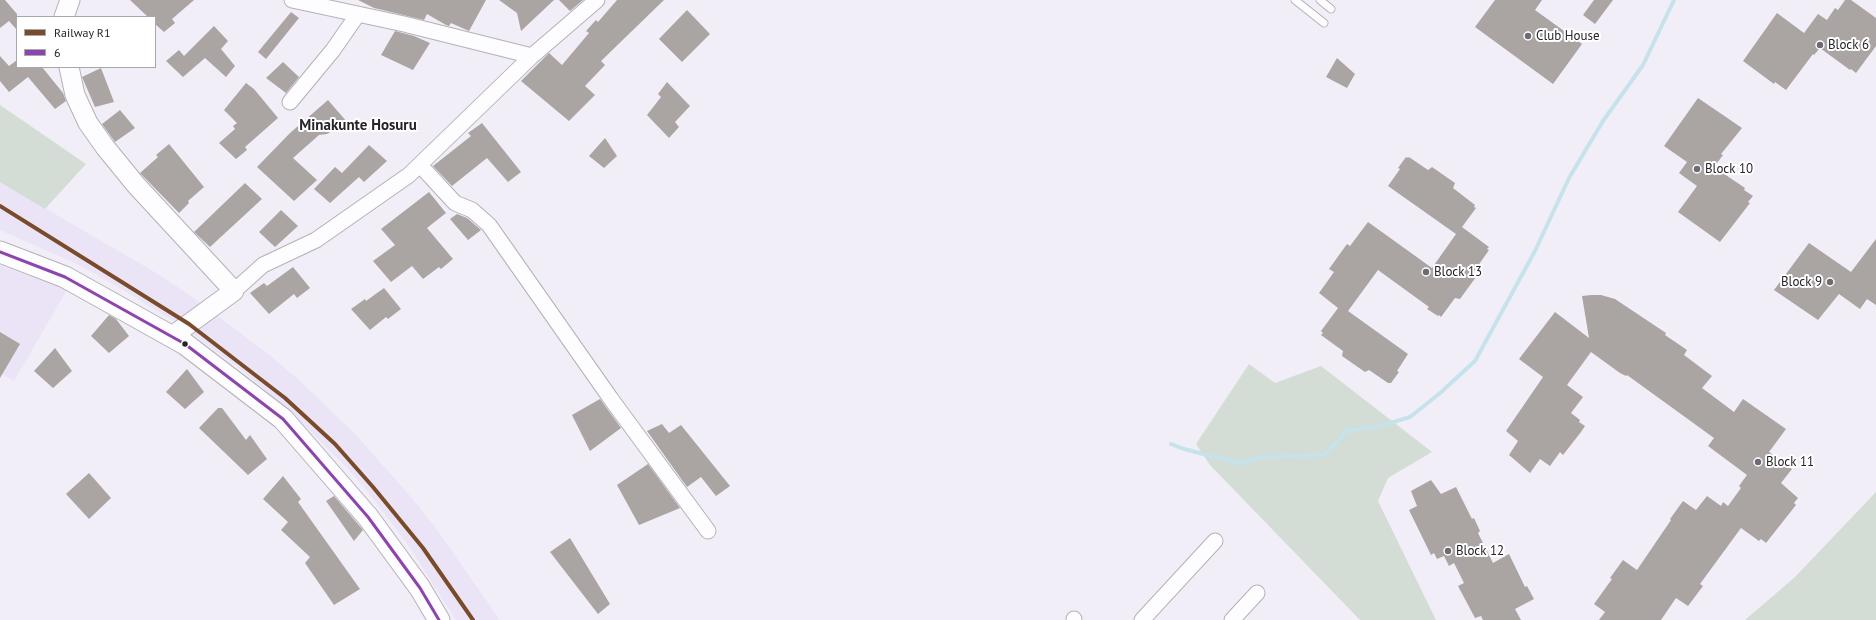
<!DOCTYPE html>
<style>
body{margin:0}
#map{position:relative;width:1876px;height:620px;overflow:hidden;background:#f2eef7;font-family:"PT Sans",sans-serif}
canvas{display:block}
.legend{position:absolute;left:16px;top:16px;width:140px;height:52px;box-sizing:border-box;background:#fff;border:1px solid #a8a7a9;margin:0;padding:5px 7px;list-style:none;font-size:12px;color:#262329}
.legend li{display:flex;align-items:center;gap:8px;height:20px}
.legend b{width:20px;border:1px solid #a8a7a9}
</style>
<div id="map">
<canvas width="1876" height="620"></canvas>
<ul class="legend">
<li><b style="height:5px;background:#7a4b2a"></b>Railway R1</li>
<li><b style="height:5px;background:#8e44ad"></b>6</li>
</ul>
</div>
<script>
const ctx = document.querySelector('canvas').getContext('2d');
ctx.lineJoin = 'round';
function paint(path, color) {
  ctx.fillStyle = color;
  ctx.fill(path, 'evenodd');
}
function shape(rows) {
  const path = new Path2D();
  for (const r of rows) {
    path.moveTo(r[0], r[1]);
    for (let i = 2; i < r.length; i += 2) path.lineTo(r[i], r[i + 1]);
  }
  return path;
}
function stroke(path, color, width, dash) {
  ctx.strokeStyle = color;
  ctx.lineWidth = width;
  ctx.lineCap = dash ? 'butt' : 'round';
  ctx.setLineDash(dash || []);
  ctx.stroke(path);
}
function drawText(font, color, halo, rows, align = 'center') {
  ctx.font = font + ' "PT Sans",sans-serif';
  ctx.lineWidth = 4;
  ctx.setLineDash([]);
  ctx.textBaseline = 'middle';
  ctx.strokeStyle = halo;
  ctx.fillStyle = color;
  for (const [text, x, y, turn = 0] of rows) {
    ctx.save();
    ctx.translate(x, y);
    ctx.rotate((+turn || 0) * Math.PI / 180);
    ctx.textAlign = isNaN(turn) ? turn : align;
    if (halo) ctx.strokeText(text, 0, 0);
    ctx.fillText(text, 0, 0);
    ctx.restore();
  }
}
paint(shape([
 [0,182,153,271,191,296,263,350,298,379,356,435,410,496,435,527,500,620,456,620,408,545,368,492,346,467,296,417,240,369,185,328,118,287,79,265,0,230],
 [0,265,67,290,14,381,0,373]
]), '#ebe4f6');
paint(shape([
 [0,105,86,164,45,209,0,182],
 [1249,364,1275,383,1321,366,1432,452,1388,478,1378,501,1436,620,1360,620,1210,465,1196,444],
 [1876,492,1876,620,1745,620,1795,577]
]), '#d3dcd5');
stroke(shape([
 [1171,444,1184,449,1242,464,1263,457,1324,455,1347,431,1377,427,1410,417,1439,394,1475,361,1535,251,1569,178,1603,121,1643,65,1674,0]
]), '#c6e2ea', 4);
paint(shape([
 [0,0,5,0,17,14,17,30,9,21,0,28],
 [130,0,194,0,172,19,175,23,164,32,155,24,155,17,148,17],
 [358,0,486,0,469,31,451,23,449,26,446,25,427,14,424,20,374,8],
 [499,0,554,0,521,31,517,13],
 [559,0,583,0,570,11],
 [617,0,664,0,601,61,605,65,585,86,595,95,569,121,521,81,549,53,562,65,589,33,586,31,596,20,598,22],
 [1495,0,1542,0,1535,10,1582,44,1553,84,1475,27],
 [1594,0,1613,0,1595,24,1583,15],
 [1845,0,1851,0,1876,18,1876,46,1856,73,1851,69,1850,70,1820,48,1814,55,1813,54,1786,90,1775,82,1774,84,1743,61,1777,13,1804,33,1818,14,1827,20,1835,8,1838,10],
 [687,10,710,34,682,62,659,39],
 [291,12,299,18,266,59,258,52],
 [214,26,228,41,221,49,235,66,226,77,205,58,183,77,166,61,179,50,184,56],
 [395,31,414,36,430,43,413,70,381,55],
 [0,56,9,66,17,60,17,67,42,67,63,93,66,101,55,109,28,77,9,92,0,81],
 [1337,58,1355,74,1347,88,1326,77],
 [283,62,299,77,286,93,266,78],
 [101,68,114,102,95,107,82,77],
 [667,82,690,106,675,122,679,127,669,138,647,115,661,97,658,94],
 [246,83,254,89,278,118,245,147,247,150,236,159,219,143,235,129,233,126,237,123,224,110],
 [1698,98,1742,128,1721,154,1723,155,1714,167,1745,188,1744,190,1753,196,1748,202,1750,203,1720,242,1678,212,1697,186,1679,173,1687,162,1664,146],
 [328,100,347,122,327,134,319,135,293,158,317,180,294,201,257,167,290,133],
 [120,110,135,128,115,142,102,124],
 [482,123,521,172,508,182,487,158,452,186,433,166,471,136,468,133],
 [605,138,617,156,604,168,589,156],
 [169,144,204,187,188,201,189,203,179,213,140,173,158,157,156,155],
 [369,145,387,161,364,182,359,177,330,203,314,189,335,167,342,173],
 [1406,157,1408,158,1409,157,1428,170,1432,167,1455,183,1453,188,1475,205,1474,207,1476,208,1462,227,1489,247,1487,249,1489,250,1473,273,1476,277,1460,299,1455,298,1441,317,1439,315,1438,316,1427,309,1429,307,1378,270,1348,311,1408,354,1397,371,1399,372,1391,383,1388,383,1369,370,1365,372,1342,356,1343,351,1321,335,1323,333,1321,331,1338,308,1319,293,1334,272,1329,269,1347,244,1350,246,1368,222,1432,268,1456,234,1388,186,1400,169,1398,168],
 [245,183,262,199,210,247,194,232],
 [429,192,446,213,427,228,453,259,441,269,439,267,423,279,412,266,391,282,373,261,395,245,381,229],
 [281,210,298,226,275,247,259,232],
 [457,214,467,218,481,230,468,240,450,219],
 [1876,239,1876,305,1867,299,1860,309,1839,294,1818,320,1774,290,1809,243,1851,272],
 [293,267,310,288,297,298,294,294,269,314,250,293,264,283,267,286],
 [384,288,401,309,388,319,386,317,370,330,351,309,365,299,366,301],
 [1591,295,1601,295,1615,299,1666,333,1665,335,1687,350,1684,355,1712,376,1702,388,1734,412,1743,399,1786,429,1769,452,1792,469,1781,483,1798,498,1794,503,1796,505,1766,543,1761,539,1759,541,1741,528,1700,584,1703,586,1688,606,1676,598,1661,620,1599,620,1605,612,1594,604,1612,579,1610,578,1623,560,1637,570,1671,520,1670,519,1683,501,1696,510,1707,496,1721,506,1723,502,1728,506,1741,488,1739,486,1747,475,1708,446,1714,438,1627,375,1626,376,1620,373,1591,352,1567,385,1583,397,1571,413,1580,420,1579,422,1585,426,1581,432,1563,455,1560,452,1550,466,1540,459,1530,473,1509,455,1518,441,1506,431,1543,377,1519,359,1555,312,1589,338,1582,296],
 [109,315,116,319,129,336,109,353,91,336],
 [0,332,20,344,0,378],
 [55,348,72,371,53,388,34,371],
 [187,369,204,392,185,409,166,392],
 [600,399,621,428,590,451,572,415],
 [218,408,222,408,246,440,250,435,267,459,248,475,199,428],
 [662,424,669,433,681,425,730,486,716,496,701,477,687,487,647,431],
 [648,464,680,508,639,525,617,485],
 [89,473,111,498,89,519,66,494],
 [283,476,301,499,298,502,360,589,334,605,305,563,310,557,281,530,288,522,263,499],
 [1431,480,1441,494,1456,487,1472,519,1474,518,1480,531,1478,533,1493,563,1509,554,1525,587,1527,586,1534,599,1515,609,1521,620,1483,620,1481,616,1475,618,1458,586,1464,583,1454,563,1449,566,1444,556,1437,559,1434,553,1431,555,1409,510,1417,506,1411,491],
 [334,496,363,530,354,541,326,501],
 [570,538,610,604,598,614,550,552]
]), '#aaa4a3');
const service = shape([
 [1295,0,1324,23],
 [1320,0,1331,9]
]);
const minor = shape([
 [292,0,404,24,532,56,597,0],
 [290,102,333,50,358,14],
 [420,165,455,203,472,210,489,225,611,399,708,531],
 [234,291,263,265,316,240,409,175,532,56],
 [1074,619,1074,620],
 [1142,620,1215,541],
 [1232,620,1257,593]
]);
const tertiary = shape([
 [64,17,70,0],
 [69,67,75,95,88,123,105,147,136,185,234,291,171,337]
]);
const secondary = shape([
 [0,252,65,277,185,344,283,419,368,517,420,588,439,620]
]);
stroke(service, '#b4b1b8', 9);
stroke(minor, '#b4b1b8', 17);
stroke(tertiary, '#b4b1b8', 21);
stroke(secondary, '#b4b1b8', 23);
stroke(service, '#fdfcfe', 7);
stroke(minor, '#fdfcfe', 15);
stroke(tertiary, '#fdfcfe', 19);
stroke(secondary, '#fdfcfe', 21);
stroke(shape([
 [0,252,65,277,185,344,283,419,368,517,420,588,439,620]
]), '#8e44ad', 3);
stroke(shape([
 [0,206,189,324,285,398,335,444,373,487,423,548,473,620]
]), '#7a4b2a', 4);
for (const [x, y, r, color] of [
 [1528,36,4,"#6d6a71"],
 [1820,45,4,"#6d6a71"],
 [1697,169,4,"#6d6a71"],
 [1426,272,4,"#6d6a71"],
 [1830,282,4,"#6d6a71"],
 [185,344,3.5,"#262329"],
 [1758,462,4,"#6d6a71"],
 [1448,551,4,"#6d6a71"]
]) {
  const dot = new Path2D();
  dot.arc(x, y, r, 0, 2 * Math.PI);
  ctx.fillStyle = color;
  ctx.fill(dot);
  stroke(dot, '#fff', 1.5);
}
drawText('13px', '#262329', '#fff', [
 ["Club House",1536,36],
 ["Block 6",1828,45],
 ["Block 10",1705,169],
 ["Block 13",1434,272],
 ["Block 9",1822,282,"right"],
 ["Block 11",1766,462],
 ["Block 12",1456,551]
], 'left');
drawText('bold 15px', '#262329', '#fff', [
 ["Minakunte Hosuru",358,126]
]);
</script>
